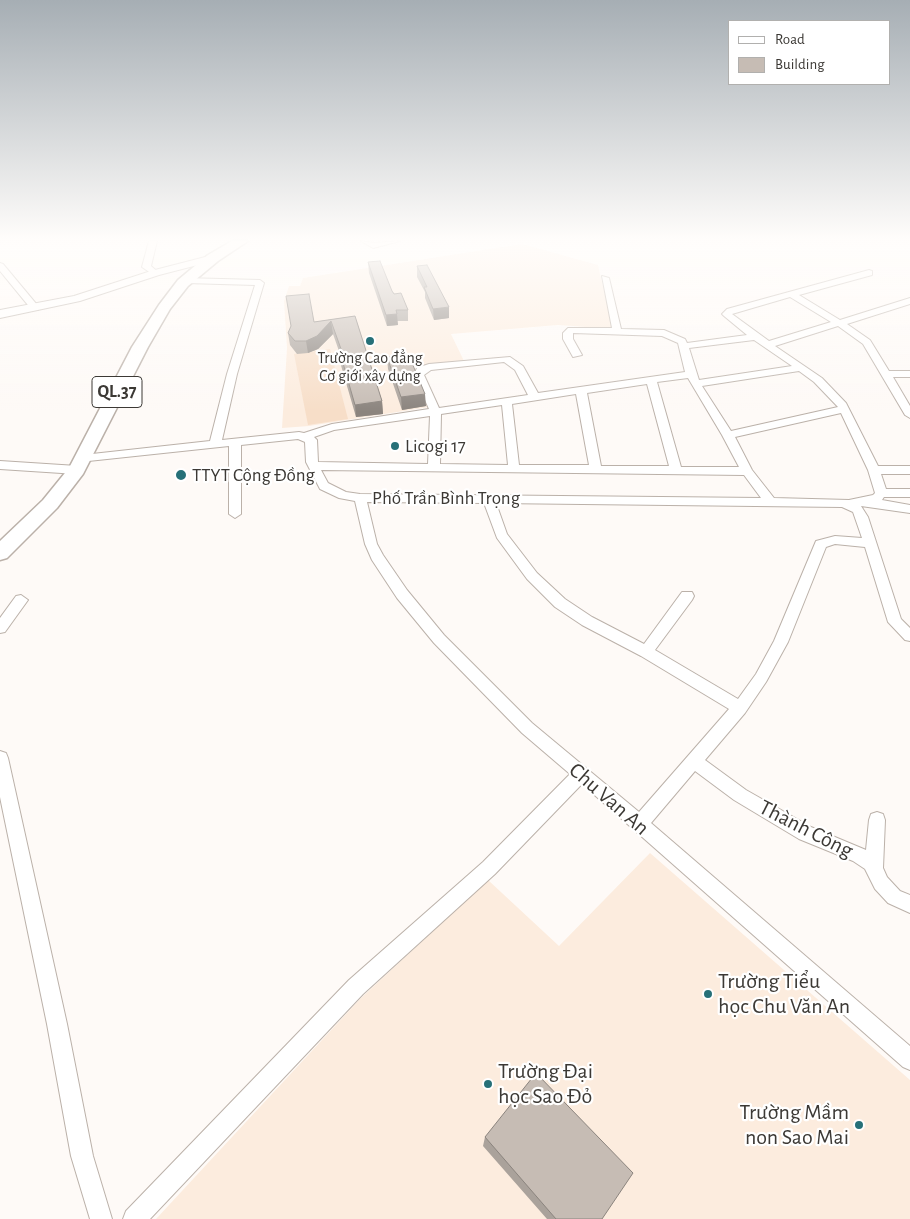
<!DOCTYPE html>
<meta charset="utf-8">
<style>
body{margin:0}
#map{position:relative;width:910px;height:1219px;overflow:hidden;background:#fefaf7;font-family:"Alegreya Sans",sans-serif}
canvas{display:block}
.legend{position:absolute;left:728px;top:20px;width:162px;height:65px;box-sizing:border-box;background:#fff;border:1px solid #b1b0ae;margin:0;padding:6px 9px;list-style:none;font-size:15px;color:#3c3935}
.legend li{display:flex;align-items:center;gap:10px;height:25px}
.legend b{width:25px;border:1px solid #b1b0ae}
</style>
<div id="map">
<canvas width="910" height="1219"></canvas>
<ul class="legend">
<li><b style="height:6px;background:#fff"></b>Road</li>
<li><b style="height:14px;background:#c6bcb4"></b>Building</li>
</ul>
</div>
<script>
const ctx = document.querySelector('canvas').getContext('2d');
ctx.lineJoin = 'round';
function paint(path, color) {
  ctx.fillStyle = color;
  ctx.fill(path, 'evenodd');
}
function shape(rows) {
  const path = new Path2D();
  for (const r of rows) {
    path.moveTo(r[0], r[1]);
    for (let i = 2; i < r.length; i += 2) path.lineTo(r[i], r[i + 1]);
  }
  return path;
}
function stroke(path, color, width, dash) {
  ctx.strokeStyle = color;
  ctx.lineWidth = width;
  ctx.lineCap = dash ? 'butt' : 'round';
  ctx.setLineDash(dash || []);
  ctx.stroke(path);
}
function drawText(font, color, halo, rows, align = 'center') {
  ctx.font = font + ' "Alegreya Sans",sans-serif';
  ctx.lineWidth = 4.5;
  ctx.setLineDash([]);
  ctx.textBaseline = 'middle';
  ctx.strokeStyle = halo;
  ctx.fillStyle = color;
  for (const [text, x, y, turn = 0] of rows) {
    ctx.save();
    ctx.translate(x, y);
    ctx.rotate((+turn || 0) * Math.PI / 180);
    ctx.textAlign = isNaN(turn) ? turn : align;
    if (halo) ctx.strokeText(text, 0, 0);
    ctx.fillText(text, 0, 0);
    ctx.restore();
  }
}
paint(shape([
 [522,244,598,265,613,329,558,325,451,334,464,361,414,367,429,407,309,426,282,428,287,348,284,301,289,286,300,286,303,278],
 [650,853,910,1080,910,1219,156,1219,360,999,488,880,559,946]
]), '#fcecde');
paint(shape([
 [330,349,348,419,308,425,294,354]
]), '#f7dec8');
const minor = shape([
 [149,241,157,241,151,266,159,273,155,276,142,267,149,241],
 [361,241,374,243,400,241,373,248,361,241],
 [0,263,3,264,38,306,38,310,32,310,0,271,0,263],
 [869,270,872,271,872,275,799,295,840,320,910,298,910,304,847,324,870,340,889,371,910,371,910,377,893,377,910,406,910,418,905,415,863,344,838,326,775,346,822,378,846,403,878,466,910,466,910,474,881,474,886,489,910,489,910,497,884,497,882,500,910,505,910,513,861,506,868,517,901,619,910,628,910,641,905,640,888,622,865,547,835,544,826,547,788,642,766,682,745,713,705,760,746,790,811,827,866,850,869,820,871,814,877,812,883,814,885,820,883,868,887,877,900,891,910,895,910,913,888,903,875,889,865,869,853,861,799,839,734,800,695,771,651,823,910,1046,910,1070,903,1067,582,784,495,874,363,994,150,1219,123,1219,126,1211,349,980,483,862,570,774,522,733,434,643,397,598,372,560,365,544,355,501,339,498,320,489,306,462,305,442,298,439,241,445,241,514,235,518,229,514,229,446,79,462,79,456,83,455,210,441,227,374,255,285,186,283,182,280,183,278,260,280,264,283,237,374,222,440,299,432,304,433,332,424,429,409,414,375,417,368,429,364,510,357,523,366,538,393,685,372,678,343,662,336,573,333,573,339,582,355,573,357,563,339,563,333,568,328,612,328,602,276,609,278,621,329,664,330,685,339,687,343,747,335,724,316,722,314,727,309,869,270],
 [790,297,831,322,769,341,732,314,790,297],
 [754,340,792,366,699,380,689,348,754,340],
 [504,362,515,370,528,395,439,408,424,375,431,370,504,362],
 [799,371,814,382,838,407,731,431,702,386,799,371],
 [688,378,722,435,739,467,681,467,657,382,688,378],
 [647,384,669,466,601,466,587,393,647,384],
 [576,394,589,465,519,465,512,404,576,394],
 [502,405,508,465,440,464,441,414,502,405],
 [841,413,868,470,875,493,873,495,849,500,774,498,752,470,735,437,841,413],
 [430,416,428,464,318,462,317,440,314,437,334,430,430,416],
 [321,470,744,475,761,498,360,494,346,492,328,483,321,470],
 [367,502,484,503,497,538,527,579,555,607,582,625,641,656,729,709,639,812,532,723,444,635,407,590,383,555,377,544,367,502],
 [496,503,842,507,853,512,862,538,835,536,816,541,774,641,756,674,738,699,655,650,692,600,694,596,692,592,682,592,644,644,592,617,565,599,537,573,507,534,496,503],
 [0,461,77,466,83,470,77,474,0,469,0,461],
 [21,595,28,600,5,632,0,633,0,618,16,596,21,595],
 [0,751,6,753,8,758,67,1024,93,1156,112,1219,90,1219,71,1156,47,1024,0,797,0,751]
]);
const major = shape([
 [213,255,218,258,217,260,159,275,80,301,0,318,0,310,74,296,151,271,213,255]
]);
const highway = shape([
 [232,241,248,241,218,261,188,286,170,309,148,347,83,474,57,508,7,558,0,560,0,541,43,500,69,468,132,347,159,305,178,280,208,255,232,241]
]);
stroke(minor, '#bbb1a9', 2);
stroke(major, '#bbb1a9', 2);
stroke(highway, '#bbb1a9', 3);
paint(minor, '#fff');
paint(major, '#fff');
paint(highway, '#fff');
paint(shape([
 [368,262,408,310,408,321,397,321,398,325,387,326,369,273],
 [417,266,449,318,434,320,425,298,425,292,417,277],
 [355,316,382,401,383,414,356,417,340,362,339,351,333,334,318,349,308,353,297,354,290,345,288,333,314,322],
 [387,357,412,363,426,406,402,410,388,369],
 [485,1137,602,1219,547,1219,483,1146]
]), '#aaa29b');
paint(shape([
 [449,307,449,318,434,320,433,309],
 [397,314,398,325,387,326,386,315],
 [331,321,333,334,318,349,308,353,306,341],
 [425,394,426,406,402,410,401,397],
 [382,401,383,414,356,417,355,405]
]), '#8b847e');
const building = shape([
 [380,261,392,291,394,294,401,293,408,310,396,310,397,314,386,315,368,262,380,261],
 [427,265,449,307,433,309,424,287,427,287,417,266,427,265],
 [309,294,314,322,355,316,382,401,355,405,339,349,341,349,331,321,317,336,306,341,295,341,288,333,291,326,286,296,309,294],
 [411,354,412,363,425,394,401,397,387,357,411,354],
 [536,1073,633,1173,602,1219,556,1219,485,1137,536,1073]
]);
paint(building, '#c6bcb4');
stroke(building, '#8b847e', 1);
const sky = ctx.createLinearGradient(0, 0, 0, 412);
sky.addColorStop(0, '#a6aeb4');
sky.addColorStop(0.58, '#fffdfb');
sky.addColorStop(1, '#fffdfb00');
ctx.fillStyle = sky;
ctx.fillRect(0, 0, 910, 412);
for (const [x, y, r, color] of [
 [370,341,5,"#267078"],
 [395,446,5,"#267078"],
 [181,475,6,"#267078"],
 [708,994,5,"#267078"],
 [488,1084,5,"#267078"],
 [859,1125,5,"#267078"]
]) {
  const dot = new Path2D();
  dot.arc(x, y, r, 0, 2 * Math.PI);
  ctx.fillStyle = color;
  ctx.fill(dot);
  stroke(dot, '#fff', 2);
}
drawText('16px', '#3c3935', '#fff', [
 ["Trường Cao đẳng",370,358],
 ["Cơ giới xây dựng",370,376]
]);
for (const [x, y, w] of [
 [117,392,50]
]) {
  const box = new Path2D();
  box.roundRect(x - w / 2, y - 15.5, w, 31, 4);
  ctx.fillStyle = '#fff';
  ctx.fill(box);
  stroke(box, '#3c3935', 1);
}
drawText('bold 18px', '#3c3935', null, [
 ["QL.37",117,392]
]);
drawText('19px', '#3c3935', '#fff', [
 ["Licogi 17",405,446],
 ["TTYT Cộng Đồng",192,475]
], 'left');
drawText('19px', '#3c3935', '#fff', [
 ["Phố Trần Bình Trọng",446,498]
]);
drawText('22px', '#3c3935', '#fff', [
 ["Chu Van An",609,799,41],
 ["Thành Công",806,829,27]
]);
drawText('22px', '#3c3935', '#fff', [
 ["Trường Tiểu",718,981],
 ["học Chu Văn An",718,1006],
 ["Trường Đại",498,1071],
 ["học Sao Đỏ",498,1096],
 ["Trường Mầm",849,1112,"right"],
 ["non Sao Mai",849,1137,"right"]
], 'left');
</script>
